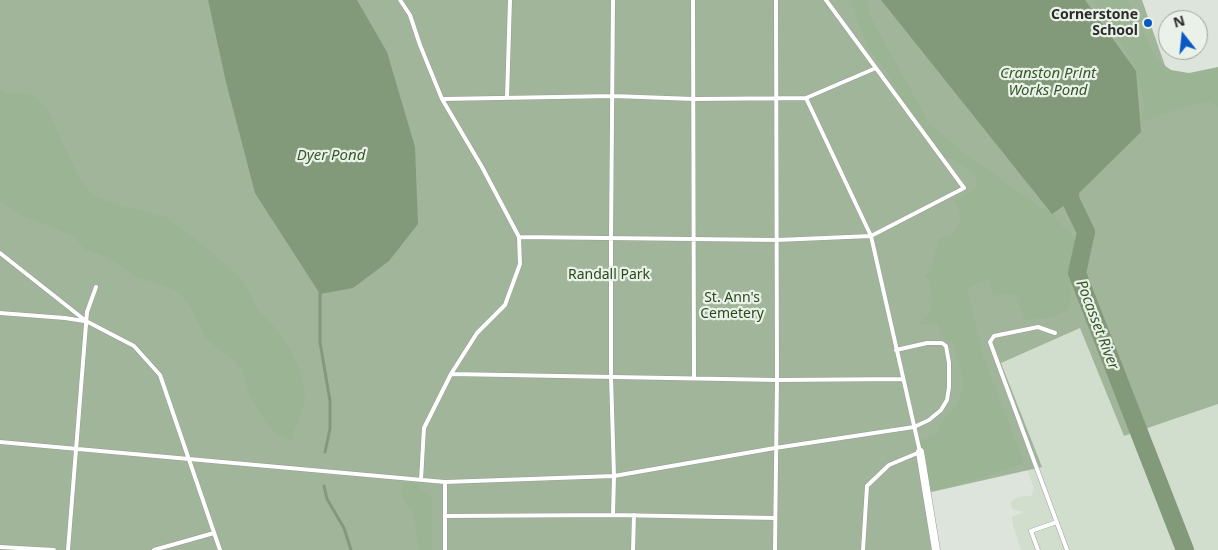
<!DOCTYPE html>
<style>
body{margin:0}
#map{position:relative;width:1218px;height:550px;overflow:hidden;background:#dde4db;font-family:"Noto Sans",sans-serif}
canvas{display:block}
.north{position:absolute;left:1158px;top:10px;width:50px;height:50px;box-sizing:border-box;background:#eaf1e8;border:1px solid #9ea39c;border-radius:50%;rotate:344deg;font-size:14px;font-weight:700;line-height:20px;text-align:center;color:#2b2d2a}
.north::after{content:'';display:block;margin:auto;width:18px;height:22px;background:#0859c3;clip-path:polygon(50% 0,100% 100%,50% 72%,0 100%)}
</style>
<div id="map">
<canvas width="1218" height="550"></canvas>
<div class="north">N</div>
</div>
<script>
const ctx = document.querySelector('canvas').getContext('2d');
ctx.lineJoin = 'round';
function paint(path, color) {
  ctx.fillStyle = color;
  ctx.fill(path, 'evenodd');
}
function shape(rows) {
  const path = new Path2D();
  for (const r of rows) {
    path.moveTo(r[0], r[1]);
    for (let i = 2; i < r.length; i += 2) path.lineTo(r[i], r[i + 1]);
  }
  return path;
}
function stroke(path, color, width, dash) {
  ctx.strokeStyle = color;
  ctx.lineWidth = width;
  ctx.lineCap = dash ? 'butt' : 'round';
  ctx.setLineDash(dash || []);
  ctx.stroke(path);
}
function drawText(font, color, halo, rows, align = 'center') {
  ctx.font = font + ' "Noto Sans",sans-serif';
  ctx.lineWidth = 4.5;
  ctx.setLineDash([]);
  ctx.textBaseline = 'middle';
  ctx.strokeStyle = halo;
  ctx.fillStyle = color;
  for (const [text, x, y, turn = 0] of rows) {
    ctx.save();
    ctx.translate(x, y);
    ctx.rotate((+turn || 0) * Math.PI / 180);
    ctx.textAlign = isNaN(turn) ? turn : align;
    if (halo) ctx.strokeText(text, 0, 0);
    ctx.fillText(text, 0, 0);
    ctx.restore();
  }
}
paint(shape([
 [1218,107,1218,550,1021,550,1013,525,1012,517,1024,512,1012,509,1011,502,1014,499,1024,496,1031,496,1034,488,984,359]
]), '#d1ddcd');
paint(shape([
 [0,0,1142,0,1168,74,1218,85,1218,404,1124,436,1080,328,1001,363,1042,467,927,493,936,550,0,550]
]), '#a1b59b');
paint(shape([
 [850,0,866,0,872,20,929,123,968,157,991,171,1007,185,1031,199,1040,208,1052,212,1063,227,1070,231,1081,251,1071,270,1072,280,1069,309,1051,318,1025,320,1015,296,1006,293,993,296,989,280,981,281,967,289,984,359,1024,463,960,484,926,492,917,441,937,434,941,423,958,404,964,384,953,343,943,337,937,323,919,325,931,310,932,296,929,278,925,278,925,275,931,271,936,248,938,246,938,239,952,235,960,223,958,207,954,201,978,187,974,173,941,154,926,142,886,71,868,48],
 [1092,0,1127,0,1157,60,1171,70,1189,73,1218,67,1218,107,1210,102,1187,106,1141,122,1145,106,1136,67,1104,15],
 [0,90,8,93,30,94,46,107,80,179,94,196,122,206,166,217,210,251,244,282,259,311,275,328,290,348,300,371,305,395,302,411,293,433,292,440,277,434,265,421,250,396,242,370,235,361,206,339,189,305,178,291,137,277,106,257,84,249,74,236,26,217,2,202,0,200],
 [404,483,417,483,420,490,429,494,432,500,432,550,419,550,412,510,404,499,401,491]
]), '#9bb493');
paint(shape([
 [208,0,357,0,387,52,415,147,418,224,389,261,353,288,320,294,255,193,226,82],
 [881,0,1085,0,1136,71,1141,132,1071,201,1052,214]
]), '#829a7a');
stroke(shape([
 [320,294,320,342,330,401,330,429,325,452],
 [324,486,327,499,344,528,351,550]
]), '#829a7a', 3);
stroke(shape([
 [1067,179,1071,201,1086,232,1077,273,1185,550]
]), '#829a7a', 18);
const service = shape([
 [400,0,410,15,420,45,442,99,613,96,694,99,806,98,876,68],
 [693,0,694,378],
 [507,98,510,0],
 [806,98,871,236,920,452,889,465,867,486,863,550],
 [519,237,777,240,871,236,964,188,826,0],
 [0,253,86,321,134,346,160,375,220,550],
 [0,313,65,318,84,321],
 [1055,333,1038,327,994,336,990,342,1067,550],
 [451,374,777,380,903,379],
 [0,442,445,482,614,476,775,448,914,427,929,420,941,410,947,400,949,387,949,363,946,346,942,343,927,343,896,350],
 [421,480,424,428,451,374,477,333,505,305,520,264,519,237,482,167,442,99],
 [445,482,445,550],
 [613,515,614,476,611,376,611,238,613,0],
 [445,516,613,515,775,518],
 [0,547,54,550],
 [68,550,87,312,96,287],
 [154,550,214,533],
 [633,550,634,515],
 [775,550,777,380,776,0],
 [1038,550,1031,531,1057,522]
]);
const minor = shape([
 [920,452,936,550]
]);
stroke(service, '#979d95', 5);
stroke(minor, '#979d95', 9);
stroke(service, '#fff', 4);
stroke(minor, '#fff', 8);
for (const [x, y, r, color] of [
 [1148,23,5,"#0859c3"]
]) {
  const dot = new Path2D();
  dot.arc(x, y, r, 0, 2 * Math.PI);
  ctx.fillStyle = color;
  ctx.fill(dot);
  stroke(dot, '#eaf1e8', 2);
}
drawText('bold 14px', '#2b2d2a', '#eaf1e8', [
 ["Cornerstone",1138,15],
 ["School",1138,31]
], 'right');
drawText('14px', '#274a1b', '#eaf1e8', [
 ["Randall Park",609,275],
 ["St. Ann's",732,298],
 ["Cemetery",732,314]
]);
drawText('italic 15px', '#355829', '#eaf1e8', [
 ["Cranston Print",1048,74],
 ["Works Pond",1048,91],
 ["Dyer Pond",331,156],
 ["Pocasset River",1097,325,69]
]);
</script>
